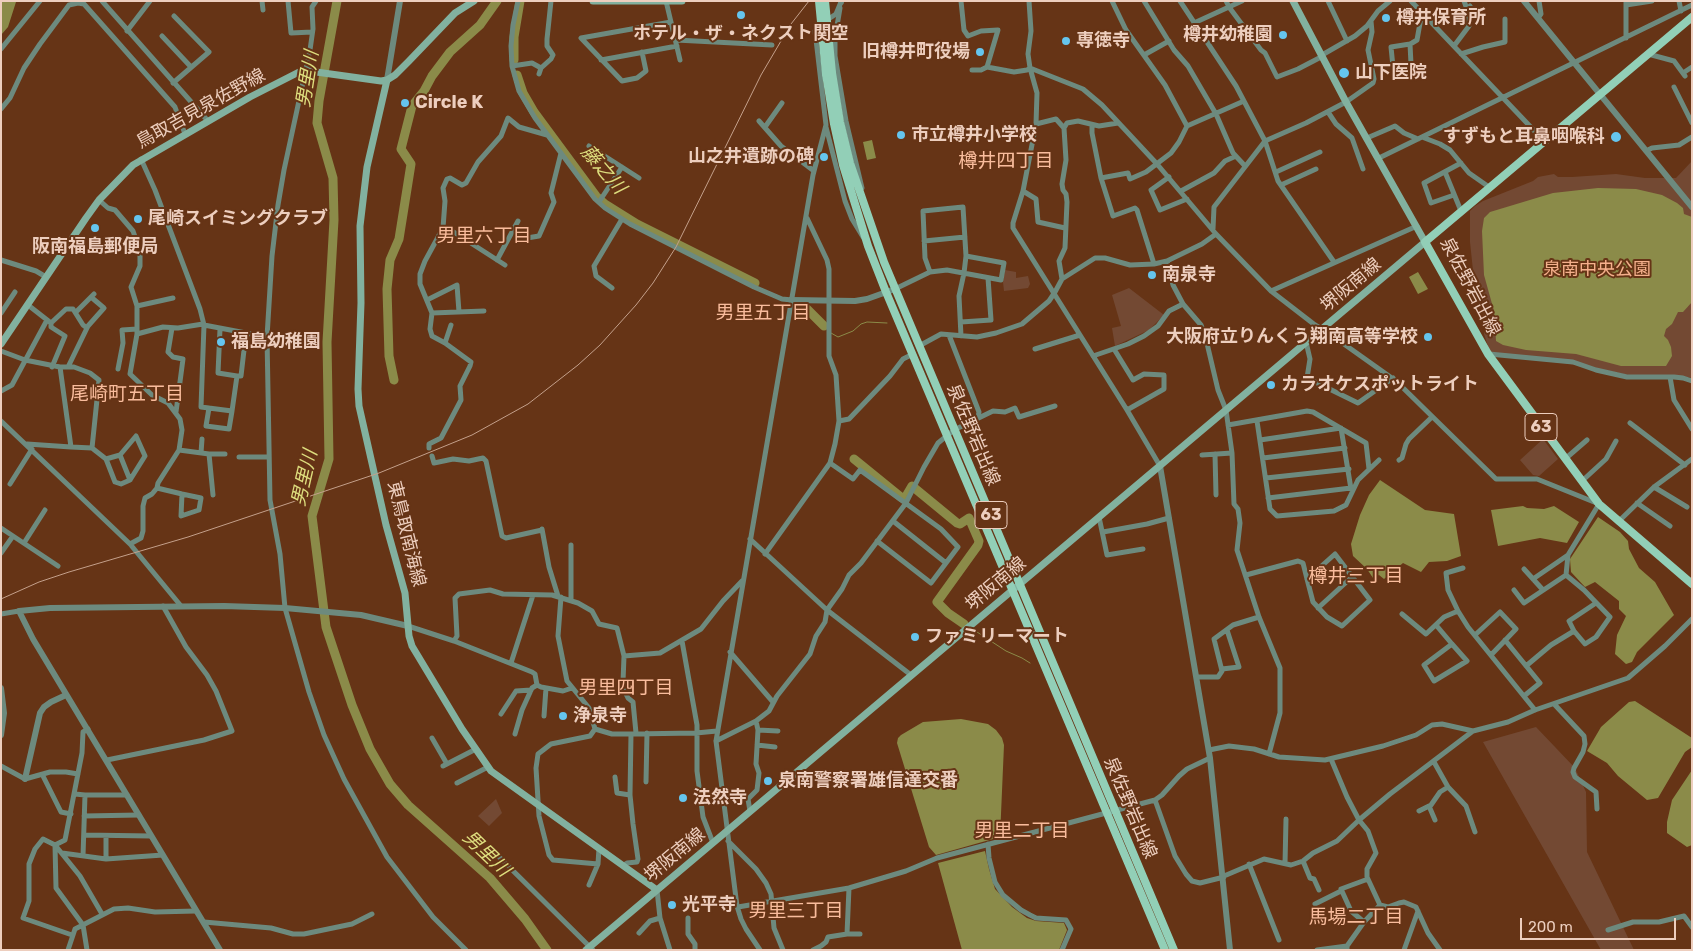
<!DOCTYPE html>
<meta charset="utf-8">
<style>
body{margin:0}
#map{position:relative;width:1693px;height:951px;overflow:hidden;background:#663416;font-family:Rubik,sans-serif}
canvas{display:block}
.frame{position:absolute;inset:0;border:2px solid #edcebe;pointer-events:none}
.scale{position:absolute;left:1520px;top:918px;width:156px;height:22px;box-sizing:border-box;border:2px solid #edcebe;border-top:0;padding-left:6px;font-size:15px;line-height:18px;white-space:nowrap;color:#edcebe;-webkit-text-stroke:4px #663416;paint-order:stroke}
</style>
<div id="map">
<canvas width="1693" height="951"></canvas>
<div class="frame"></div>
<div class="scale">200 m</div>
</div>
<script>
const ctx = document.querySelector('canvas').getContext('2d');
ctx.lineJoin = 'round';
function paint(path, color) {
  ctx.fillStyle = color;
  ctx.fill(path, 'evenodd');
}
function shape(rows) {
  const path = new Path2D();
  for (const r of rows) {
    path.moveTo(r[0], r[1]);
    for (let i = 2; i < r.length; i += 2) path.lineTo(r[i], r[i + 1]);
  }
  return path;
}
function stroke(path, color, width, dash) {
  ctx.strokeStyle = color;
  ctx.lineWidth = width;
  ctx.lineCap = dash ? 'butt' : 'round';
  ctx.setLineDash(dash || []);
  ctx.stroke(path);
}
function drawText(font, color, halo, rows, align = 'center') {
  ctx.font = font + ' Rubik,"Noto Sans JP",sans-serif';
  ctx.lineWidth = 4;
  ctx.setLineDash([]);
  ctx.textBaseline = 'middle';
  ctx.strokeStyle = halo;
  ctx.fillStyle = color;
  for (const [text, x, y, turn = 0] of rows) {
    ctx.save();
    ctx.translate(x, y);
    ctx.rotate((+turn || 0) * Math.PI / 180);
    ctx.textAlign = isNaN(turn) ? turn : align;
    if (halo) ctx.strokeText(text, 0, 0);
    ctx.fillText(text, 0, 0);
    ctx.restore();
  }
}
paint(shape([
 [1692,161,1692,378,1673,375,1633,376,1590,367,1490,352,1484,334,1484,315,1474,280,1470,242,1470,211,1475,206,1483,201,1533,181,1538,177,1554,174,1558,177,1572,177,1616,174,1645,178,1676,178],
 [1005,270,1016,272,1016,278,1028,276,1030,284,1028,288,1004,291,1003,282],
 [1129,288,1164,315,1149,330,1115,346,1112,328,1121,326,1112,295],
 [1543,439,1558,459,1539,476,1533,475,1520,460],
 [1536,727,1575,768,1586,792,1587,852,1634,950,1601,950,1483,742],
 [496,799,502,813,489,826,478,816]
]), '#734933');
paint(shape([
 [1,1,16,2,8,27,1,35],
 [872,140,876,158,867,160,863,142],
 [1598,188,1636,189,1662,195,1677,203,1683,208,1684,214,1692,217,1692,302,1683,312,1678,312,1672,324,1666,329,1664,336,1668,340,1671,347,1672,356,1666,366,1621,366,1576,354,1526,350,1503,345,1496,341,1494,311,1484,275,1482,231,1484,218,1490,212,1553,193],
 [1418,272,1428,289,1418,294,1409,277],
 [1380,480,1425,510,1454,514,1461,556,1447,561,1429,562,1421,572,1403,563,1384,579,1379,575,1373,578,1367,569,1353,556,1351,544,1360,515,1369,495],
 [1523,506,1527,508,1544,509,1554,506,1579,522,1567,543,1540,538,1498,546,1491,510],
 [1598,517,1620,532,1628,541,1629,549,1639,568,1655,582,1674,615,1637,652,1632,662,1626,664,1615,654,1617,635,1626,616,1619,609,1619,601,1595,582,1585,587,1571,572,1570,559],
 [1635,701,1692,738,1692,747,1685,752,1658,798,1647,800,1618,776,1607,763,1587,751,1601,727,1629,702],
 [961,719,988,724,996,730,1002,738,1004,745,1000,837,936,855,929,847,897,743,898,738,901,735,923,722],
 [1692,770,1692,845,1687,847,1667,833,1667,822,1672,800],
 [985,851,989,869,995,889,1012,907,1027,918,1036,921,1064,923,1067,930,1059,950,962,950,938,863]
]), '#8b8b49');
stroke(shape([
 [831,333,838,337,853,331,861,324,867,322,887,323],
 [974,630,1006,651,1022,658,1030,663]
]), '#8b8b49', 1);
stroke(shape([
 [337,1,319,101,317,123,333,178,334,220,327,342,329,459,312,516,326,627,352,705,370,749,390,784,408,805,490,878,525,919,547,950],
 [514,60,514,37,520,1],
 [517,75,523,93,534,112,596,196,605,204,637,224,755,283],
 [801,306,807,309,824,326],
 [394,380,389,356,387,289,390,260,399,239,411,164,401,149,412,106,424,91,432,76,450,52,480,25,497,1],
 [854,459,902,498,905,498,912,486,957,523,960,524,969,518,979,541,978,545,937,602,948,613,964,624]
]), '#8b8b49', 9);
stroke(shape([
 [102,1,208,121],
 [262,1,263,10],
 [288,1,291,33,312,32],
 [316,1,312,7,313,29,310,50,284,170,278,205,272,256,267,337,270,500,280,554,285,608,309,692,324,735,344,779,387,857,433,917,466,950],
 [518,1,513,25,511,46,512,66,519,91,535,118,595,199,605,208,630,224,754,287,782,299,792,300],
 [666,1,680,60],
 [961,1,964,30,968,36,981,31,998,30,987,67],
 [1029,1,1031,31,1028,54,1030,68,1037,93,1036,124,1023,191,1013,223,1013,228,1127,410,1160,466],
 [1112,1,1126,30,1165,85,1187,126],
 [1144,1,1174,50,1188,66,1216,114,1233,153,1245,166],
 [1180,1,1236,86,1265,141,1278,181,1334,262],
 [1226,1,1229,7,1261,50,1265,53,1277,77,1298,69,1323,56],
 [1328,1,1347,41],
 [1411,1,1544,141],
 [1464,1,1467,9],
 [1626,1,1626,38],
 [1679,1,1681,11],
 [1626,5,1652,1],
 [840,8,835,38,835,56,846,121,862,188],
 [1538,18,1541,14,1539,1],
 [1194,23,1242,1],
 [127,31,150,1],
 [162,36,191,67],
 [676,40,772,45],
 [1100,43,1126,30],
 [1410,44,1411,64,1393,67,1391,47,1410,44,1412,43,1417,40,1422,12],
 [1454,46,1469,26,1469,18,1466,10,1470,6],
 [1,49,40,1],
 [642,52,646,71,637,78,622,81,581,38,671,22],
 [1461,54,1483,47,1505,42,1505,19],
 [1648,54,1674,61,1685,76],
 [1144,55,1169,41],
 [1322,55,1355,36,1367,26,1378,11,1390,1],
 [601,60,677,46],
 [512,66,532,63,541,68],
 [972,70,981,70,987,67,1014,72,1027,70,1030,68,1083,89,1102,105,1157,164,1216,234,1271,291,1315,325,1327,332,1396,381,1496,479,1537,479,1599,504,1568,555,1566,575,1584,590,1610,617,1596,637,1585,644,1574,631,1569,621,1596,603],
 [1683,73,1692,67],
 [539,74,541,68,551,59,553,55,547,46,547,39,551,1],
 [173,83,209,52,174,16],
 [1674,87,1692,123],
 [1,109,10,98,24,68,40,44,69,5,78,3,84,4,175,107,185,134],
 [1328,112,1336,124,1352,138,1363,169],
 [759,121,781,146,814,171],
 [1036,124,1056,119,1064,128,1066,160,1062,184,1063,190,1066,194,1067,202,1065,248,1059,261,1062,279],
 [1092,125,1092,133,1101,178,1113,216,1135,208,1137,210,1154,264],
 [765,127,782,103],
 [826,127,845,201,852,219,863,237],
 [1064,128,1067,123,1078,121,1099,126,1118,123],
 [1422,137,1440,144,1450,150,1469,173,1489,187],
 [1367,138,1395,126,1404,133,1418,139],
 [589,146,639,178],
 [1646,151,1652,148,1679,145,1692,137],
 [1379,158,1692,5],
 [141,159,155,190,200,309,204,325,201,407,232,411,237,376,241,376,246,333],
 [1276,172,1320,152],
 [1445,172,1461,211],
 [1169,177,1151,190,1160,210,1187,199],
 [1101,178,1128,173,1130,179,1146,172,1171,153,1179,142,1187,126,1244,101],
 [1281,185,1316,169],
 [1023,191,1036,199,1038,222,1065,228],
 [1181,191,1214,173,1225,161,1236,156],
 [1454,195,1431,203,1424,183,1461,163],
 [99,200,108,208,115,210,133,231,140,251,140,266,131,287,137,306,137,334,130,374,152,395,168,403,180,419,182,430,179,450,158,483,157,488,152,494,145,498,143,506,143,531,141,538,130,544],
 [599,202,622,167],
 [443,228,449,229,505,265],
 [1213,229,1214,207,1265,141,1306,123,1346,102,1373,83,1374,79,1368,50,1372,32,1371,21],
 [513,231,527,238,539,236,554,202,551,193,561,153],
 [924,241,965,237],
 [1,260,36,271,46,277],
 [497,260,518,221],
 [1167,261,1173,285,1183,304,1201,325,1205,335,1218,390,1226,410,1232,453,1234,504,1238,509,1240,523,1237,550,1259,617,1280,668,1280,713,1269,754],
 [930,272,925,258,923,211,963,207,966,256,964,273,959,296,961,336],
 [612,288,596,276,594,266,622,219],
 [895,289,930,272,947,270,1001,280,1004,263,966,256],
 [1271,291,1417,226],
 [427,300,457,285,459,312],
 [28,305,51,323,51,327,65,336,52,367],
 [137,306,173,298],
 [76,312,94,294],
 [1,313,15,292],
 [432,313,484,311],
 [961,322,991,320,988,278],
 [51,323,66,309,73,309,83,325,87,328],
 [204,325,267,337],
 [172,328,168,352,173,357,183,359,176,412],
 [220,329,218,373,237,376],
 [137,334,163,327,178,328,203,324],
 [949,335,979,412,978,417],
 [1306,342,1310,359,1307,378,1358,403,1393,378],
 [445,343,451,325],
 [919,346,941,334,977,337,996,333,1022,324,1049,301,1055,292,1062,279,1095,258,1105,258,1130,265,1154,264,1167,261,1202,244,1216,234],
 [1035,349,1080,335],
 [1114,349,1133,380,1144,374,1164,375,1164,389,1127,410],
 [1,351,25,360,60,367,71,447,27,444],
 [1489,354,1573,362,1596,370,1627,377,1674,377,1683,378,1692,381],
 [1093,356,1128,344,1144,336,1158,326,1169,311,1183,304],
 [60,367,74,367,90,373,99,380,92,448],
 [68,367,88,326,104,308,91,297],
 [118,369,123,343,122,330,137,329],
 [1670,377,1674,400,1692,429],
 [1,391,12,385,47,320],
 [209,408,206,426,229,429,232,411],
 [1,421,130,544,181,606],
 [839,421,849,419,890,376,903,359,913,354],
 [1257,421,1270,509,1277,516,1334,511,1346,505,1358,480,1379,460],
 [1630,423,1685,465],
 [1228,425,1307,411,1313,412,1366,443,1369,469],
 [1341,428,1351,489],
 [1260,440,1341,428],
 [71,447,92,448,106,459,120,455,136,436,145,456,130,480,121,484,115,482,106,459],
 [429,448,429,444,441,438,461,400,460,386,470,366,471,362,445,343,432,336,430,329,432,313,420,284,420,274,425,261,443,228,445,201,443,188,447,179,450,178,462,185,466,183,478,162,501,136,508,118,519,127,547,135],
 [179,450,209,454,213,495],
 [201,453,202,439],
 [209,454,225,454],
 [1215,454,1216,495],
 [120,455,130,480],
 [1202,455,1232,453],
 [432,456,434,463,453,459,469,461,483,458,486,461,502,536,506,538,542,530],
 [239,457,269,457],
 [1263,458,1345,448],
 [1565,459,1587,440],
 [1399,460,1402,458,1406,444,1409,439,1432,417],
 [830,463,853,479,860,470,941,529,958,547,931,583,877,541],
 [1266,478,1349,469],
 [1582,481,1606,459,1616,441],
 [10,484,32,449],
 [1654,487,1687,507],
 [157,488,182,494,201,498,199,510,181,516,182,494],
 [1268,498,1351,488],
 [1637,503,1670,526],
 [1099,517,1107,555,1143,549],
 [893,521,946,563],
 [1618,522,1654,487,1692,459],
 [1,528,58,566],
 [542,529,549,567,558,596],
 [1103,532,1147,524,1169,518],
 [750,539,827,610,911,675],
 [24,543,45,510],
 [1,553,13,536],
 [765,554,830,463,835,444,839,421,836,375,829,356,829,269,827,260,807,218],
 [1463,568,1446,573,1448,590,1458,611,1468,627,1535,710],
 [1524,569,1543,590],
 [1246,575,1298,561,1303,563,1307,579,1313,602,1327,617,1342,626,1370,600,1335,554,1307,579],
 [1533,579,1568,555],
 [1514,590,1524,603,1566,575],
 [561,597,558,636,567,681,589,708,595,729,590,736,551,744,538,754,536,768,539,816,549,855,553,860,598,864],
 [571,601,571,545],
 [1318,608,1353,576],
 [1,614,19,611],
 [1402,614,1426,634,1444,617,1458,611],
 [1436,625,1452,644,1467,661,1434,681,1424,665,1452,644],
 [408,626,454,641,532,672,535,674,537,685,541,687,563,691,572,688],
 [1475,635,1500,612,1516,629,1491,655],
 [1505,640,1540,683,1524,696],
 [454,641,457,636,455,598,459,594,490,590,503,594,552,595,578,603,592,611,599,624,617,628,624,656,660,653,701,629,723,601,742,581],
 [682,641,697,725,697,771,703,817,713,843],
 [730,652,773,702],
 [624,656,623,682,625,692,628,698,633,702,636,733],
 [511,663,533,595],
 [1526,666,1551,645,1574,631],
 [1222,669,1239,667,1227,630],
 [1197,677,1218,677,1222,671,1214,639,1233,625,1259,617],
 [1555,705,1584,736,1585,744,1583,752,1574,768,1573,772,1575,777,1596,792,1597,809],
 [501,714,516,691,531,690],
 [544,716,546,688],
 [595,729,612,734,631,734,696,733,717,731],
 [758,730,778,731],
 [515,734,522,710,532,688,537,685],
 [432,738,447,764],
 [716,741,756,721,769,711,777,696,810,654,816,636,825,622,827,610,842,589,849,575,861,563,906,503,924,467,938,443,954,430,993,411,1005,412,1015,408,1019,417,1055,406],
 [757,745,775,747],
 [1209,750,1229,746,1254,749,1279,757,1325,760,1383,746,1416,735,1432,725,1442,724,1473,731],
 [1331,759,1347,797,1359,820,1368,831,1376,853,1367,869,1367,877,1380,905],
 [107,760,204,740,232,731,216,691,207,675,186,647,163,606],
 [1434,762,1448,787,1466,806,1475,832],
 [1,766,25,779,50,772,66,772,78,774],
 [443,766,476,749],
 [42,774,61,812,71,814],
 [615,777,617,793,630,795,633,824,638,859,637,862,627,863,624,865],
 [646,782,647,733],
 [457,783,488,767],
 [75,794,85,795,127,795],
 [630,795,631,734],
 [1155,800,1175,856,1186,874,1192,881,1200,883,1224,877],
 [1429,806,1435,820],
 [750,811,748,799,757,790,759,773,756,764,758,730,756,721],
 [1419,811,1431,805,1440,792,1448,787],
 [84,816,139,815],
 [84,835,151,836],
 [728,841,756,869,766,883,771,894,774,928,783,950],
 [988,844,989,858,995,882,1003,895,1021,910,1030,915,1036,918,1066,920,1071,929,1062,950],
 [489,847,593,950],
 [62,853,106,859,163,855],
 [83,856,85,795],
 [106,859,106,836],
 [1303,861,1310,878,1314,879,1319,890],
 [1249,864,1279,940],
 [1285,864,1286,819],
 [1224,876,1264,859,1291,865,1303,861,1313,853,1337,841,1359,820,1390,794,1473,731,1508,722,1535,710,1628,678,1665,646,1692,619],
 [589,885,598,864,599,848],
 [657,890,660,918,670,950],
 [1315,904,1341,891],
 [1380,905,1388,907,1399,903,1404,902,1416,907,1428,933,1440,950],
 [738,907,849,888,906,871,937,858,1155,800,1162,795,1179,776,1187,769,1210,758],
 [688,918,688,934,695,944,695,950],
 [204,922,271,928,293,934,304,934,352,924,372,914],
 [1364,922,1351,911,1341,889,1368,879],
 [1608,930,1633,922,1659,922,1684,916,1692,927],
 [639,933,650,921,660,918],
 [847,934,849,888],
 [72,935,23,918,29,901,29,864,35,849,43,839,55,845,80,876,102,914],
 [68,950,75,929,114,909,128,908,155,912,196,911],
 [87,950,83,925,56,888,55,845,65,840,82,753,83,732,88,729],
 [760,950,746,929,741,919,737,906,716,741,813,175,826,125,815,31,818,26,836,14,841,2],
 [813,950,821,946,826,942,828,937,847,934,860,934],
 [1317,950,1347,946],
 [1347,950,1347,946,1364,922,1380,905],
 [1404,950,1418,911]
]), '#6d8a7e', 5);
stroke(shape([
 [841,1,841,2],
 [1524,1,1692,207],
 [387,80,400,1],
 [792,300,855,301,867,299,895,289],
 [1160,466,1210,758,1230,950],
 [1,688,4,713,1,735],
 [25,779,40,713,44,707,51,702,66,695],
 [220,950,33,639,19,611,50,608,224,606,285,608,361,615,408,626]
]), '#6d8a7e', 6);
stroke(shape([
 [593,1,682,1],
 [387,80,367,167,360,226,361,303,358,389,359,406,386,525,405,593,409,636,412,646,462,729,491,771,657,890],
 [1,344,86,218,99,200,133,165,250,97,299,72,309,71,381,81,387,80,395,75,409,61,455,13,474,1],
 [586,950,1425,242,1346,102,1293,1]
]), '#82b19f', 7);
stroke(shape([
 [1692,17,1425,242,1488,354,1599,504,1692,584],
 [832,73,840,122,850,163,884,262,1174,950],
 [826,74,834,124,843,165,868,246,886,292,1165,950]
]), '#92cfb7', 8);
stroke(shape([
 [1,599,39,582,69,572,188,537,379,473,472,435,528,404,578,365,600,345,636,305,653,283,676,247,761,75,791,24,809,1]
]), '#c4a08b', 1);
stroke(shape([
 [819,1,826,74],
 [825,1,832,73]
]), '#92cfb7', 8);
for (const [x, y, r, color] of [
 [741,15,5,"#65c5ee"],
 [1386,18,5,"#65c5ee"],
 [1283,35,5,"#65c5ee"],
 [1066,41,5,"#65c5ee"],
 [980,52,5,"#65c5ee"],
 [1344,73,6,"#65c5ee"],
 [405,103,5,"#65c5ee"],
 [901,135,5,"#65c5ee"],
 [1616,137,6,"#65c5ee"],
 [824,157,5,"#65c5ee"],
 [138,219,5,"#65c5ee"],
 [95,228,5,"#65c5ee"],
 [1152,275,5,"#65c5ee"],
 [1428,337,5,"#65c5ee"],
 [221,342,5,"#65c5ee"],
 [1271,385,5,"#65c5ee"],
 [915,637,5,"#65c5ee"],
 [563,716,5,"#65c5ee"],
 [768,781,5,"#65c5ee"],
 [683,798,5,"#65c5ee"],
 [672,905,5,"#65c5ee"]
]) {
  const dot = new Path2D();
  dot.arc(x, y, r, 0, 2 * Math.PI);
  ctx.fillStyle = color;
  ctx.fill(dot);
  stroke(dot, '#663416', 2);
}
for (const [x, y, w] of [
 [1541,427,32],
 [991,515,32]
]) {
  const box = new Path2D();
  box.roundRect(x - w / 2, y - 13.5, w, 27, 4);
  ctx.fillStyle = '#663416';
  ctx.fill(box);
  stroke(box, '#edcebe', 1);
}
drawText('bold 16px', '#edcebe', null, [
 ["63",1541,427],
 ["63",991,515]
]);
drawText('bold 18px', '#edcebe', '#663416', [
 ["樽井保育所",1396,18],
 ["ホテル・ザ・ネクスト関空",741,34,"center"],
 ["樽井幼稚園",1273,35,"right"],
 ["専徳寺",1076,41],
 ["旧樽井町役場",970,52,"right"],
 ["山下医院",1355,73],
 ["Circle K",415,103],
 ["市立樽井小学校",911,135],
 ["すずもと耳鼻咽喉科",1605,137,"right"],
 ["山之井遺跡の碑",814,157,"right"],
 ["尾崎スイミングクラブ",148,219],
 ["阪南福島郵便局",95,247,"center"],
 ["南泉寺",1162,275],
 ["大阪府立りんくう翔南高等学校",1418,337,"right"],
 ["福島幼稚園",231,342],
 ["カラオケスポットライト",1281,385],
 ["ファミリーマート",925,637],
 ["浄泉寺",573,716],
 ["泉南警察署雄信達交番",778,781],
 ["法然寺",693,798],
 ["光平寺",682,905]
], 'left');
drawText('18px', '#edcebe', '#663416', [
 ["鳥取吉見泉佐野線",201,109,-29],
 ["堺阪南線",1351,285,-40],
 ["泉佐野岩出線",1470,287,62],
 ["泉佐野岩出線",973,435,67],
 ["東鳥取南海線",406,534,76],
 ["堺阪南線",996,584,-40],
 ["泉佐野岩出線",1130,808,67],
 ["堺阪南線",675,855,-40]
]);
drawText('18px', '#f5b08c', '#663416', [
 ["泉南中央公園",1597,270]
]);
drawText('italic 19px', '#dede7e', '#663416', [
 ["男里川",308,79,-81],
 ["藤之川",603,170,49],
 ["男里川",305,478,-77],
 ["男里川",486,854,44]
]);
drawText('19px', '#f9bc9c', '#663416', [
 ["樽井四丁目",1006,162],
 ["男里六丁目",484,237],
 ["男里五丁目",763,314],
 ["尾崎町五丁目",127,395],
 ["樽井三丁目",1356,577],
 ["男里四丁目",626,689],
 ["男里二丁目",1022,832],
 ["男里三丁目",796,912],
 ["馬場二丁目",1356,918]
]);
</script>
